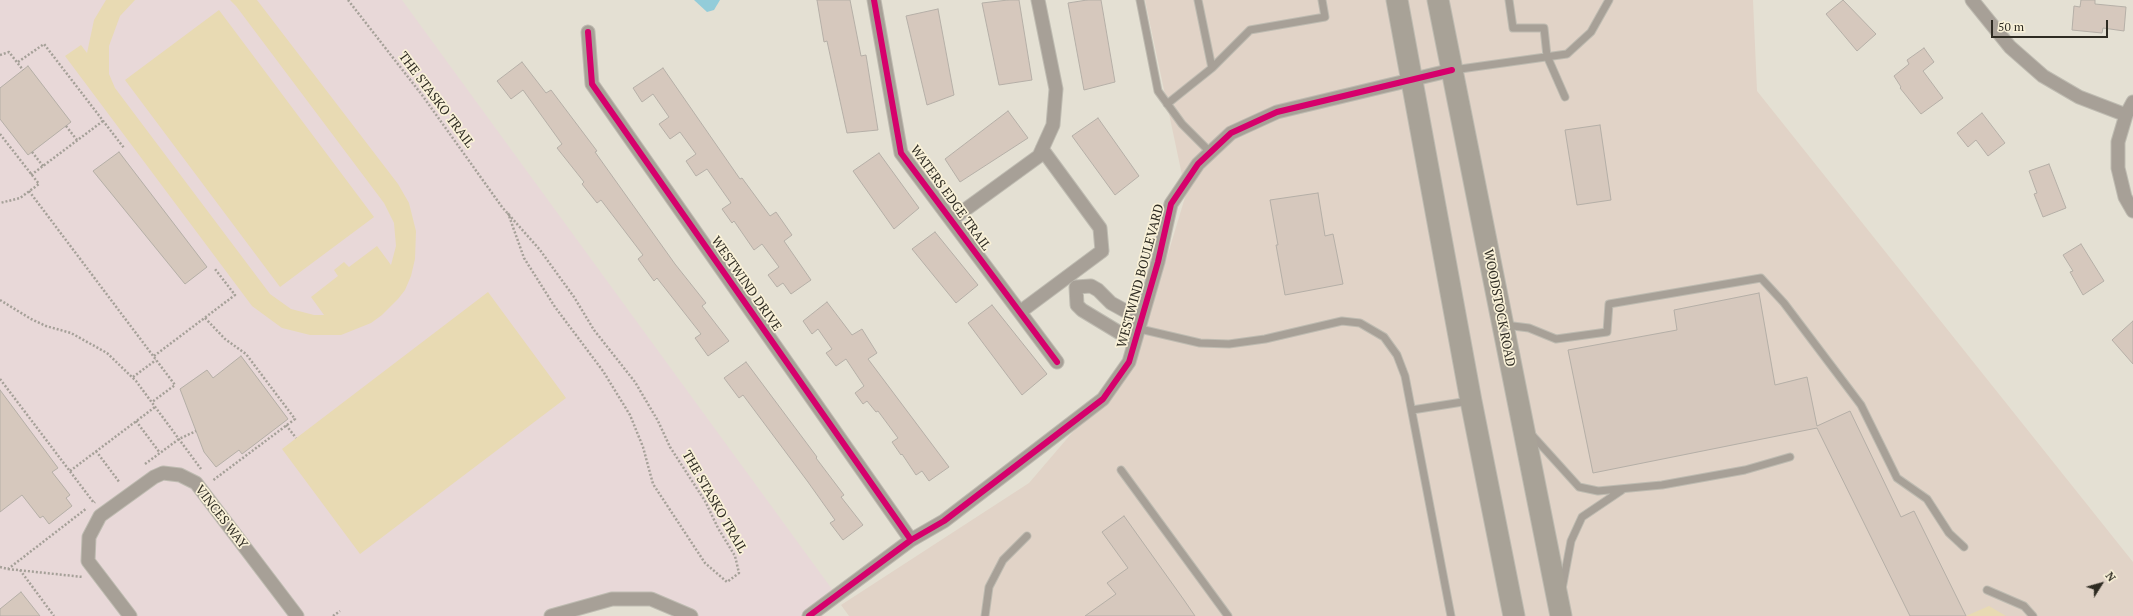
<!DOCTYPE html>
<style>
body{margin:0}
#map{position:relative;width:2133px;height:616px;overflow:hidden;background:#e4e0d3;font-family:"PT Serif",serif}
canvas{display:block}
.north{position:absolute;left:2081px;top:564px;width:40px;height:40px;-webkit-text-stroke:3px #f9f1d8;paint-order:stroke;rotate:53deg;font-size:11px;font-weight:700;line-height:16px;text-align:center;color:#2e2b22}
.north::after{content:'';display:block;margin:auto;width:14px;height:18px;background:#2e2b22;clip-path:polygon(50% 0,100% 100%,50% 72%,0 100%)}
.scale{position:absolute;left:1991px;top:20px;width:117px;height:18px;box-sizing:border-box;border:2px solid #2e2b22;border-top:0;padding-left:5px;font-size:12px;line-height:14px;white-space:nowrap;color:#2e2b22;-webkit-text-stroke:3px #f9f1d8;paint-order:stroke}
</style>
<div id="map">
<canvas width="2133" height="616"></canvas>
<div class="north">N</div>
<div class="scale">50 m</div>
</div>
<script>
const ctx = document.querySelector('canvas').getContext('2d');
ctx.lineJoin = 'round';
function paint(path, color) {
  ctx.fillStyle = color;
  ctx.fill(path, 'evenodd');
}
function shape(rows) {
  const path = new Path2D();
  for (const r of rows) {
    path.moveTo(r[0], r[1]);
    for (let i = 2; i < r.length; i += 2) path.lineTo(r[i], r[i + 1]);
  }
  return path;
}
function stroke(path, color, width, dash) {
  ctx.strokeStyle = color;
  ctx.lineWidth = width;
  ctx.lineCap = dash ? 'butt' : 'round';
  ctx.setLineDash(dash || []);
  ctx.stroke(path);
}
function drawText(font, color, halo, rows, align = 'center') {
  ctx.font = font + ' "PT Serif",serif';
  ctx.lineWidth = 3.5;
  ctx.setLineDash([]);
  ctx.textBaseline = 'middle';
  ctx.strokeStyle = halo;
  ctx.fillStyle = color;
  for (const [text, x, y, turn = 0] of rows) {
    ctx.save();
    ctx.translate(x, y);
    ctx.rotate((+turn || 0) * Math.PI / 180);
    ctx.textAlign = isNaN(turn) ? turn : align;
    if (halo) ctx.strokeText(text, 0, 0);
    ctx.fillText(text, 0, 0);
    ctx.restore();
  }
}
paint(shape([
 [1145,0,1753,0,1757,91,2133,562,2133,616,849,616,841,605,1029,483,1137,357,1186,194]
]), '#e1d3c7');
paint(shape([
 [0,0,402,0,837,596,810,616,691,616,651,599,612,599,551,616,0,616]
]), '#e8d8d8');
paint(shape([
 [106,0,135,0,120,16,109,46,109,74,115,88,270,294,291,309,314,315,324,315,311,297,338,276,334,270,344,262,349,267,377,246,391,265,396,246,394,223,384,203,236,6,230,0,257,0,398,184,409,203,416,231,415,259,411,276,405,290,398,299,382,315,371,323,341,335,310,335,282,328,252,306,65,56,81,45,87,53,94,20],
 [219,10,374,217,280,287,125,80],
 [488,292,566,398,360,554,282,449],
 [1989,606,2006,616,1966,616]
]), '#e8dab3');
paint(shape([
 [694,0,720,0,714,10,707,12]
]), '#93ccd9');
const building = shape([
 [817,0,850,0,861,56,866,55,878,130,847,133,827,41,824,42,817,0],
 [1008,0,1019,0,1032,80,999,85,982,3,1008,0],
 [1087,0,1101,0,1115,82,1084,90,1068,3,1087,0],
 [1843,0,1876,34,1857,51,1826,14,1843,0],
 [2081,0,2095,0,2095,4,2126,7,2124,31,2103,28,2102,33,2072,30,2074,6,2080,7,2081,0],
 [938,9,954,95,927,105,906,16,938,9],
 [1924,48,1934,62,1923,71,1943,98,1921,114,1900,88,1901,87,1894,76,1909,64,1907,60,1924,48],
 [522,62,546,93,551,90,597,151,595,152,675,264,706,303,702,306,729,341,708,356,695,338,701,334,657,278,654,281,638,259,643,255,601,200,597,203,582,184,584,182,557,148,562,144,523,90,511,99,497,81,522,62],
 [28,66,71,122,28,155,0,119,0,88,28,66],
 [663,68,740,179,742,178,770,216,776,212,792,235,784,241,811,280,791,294,783,283,777,287,768,275,779,267,762,244,754,250,734,221,732,223,722,209,731,203,707,169,696,176,686,161,696,154,680,132,670,139,659,124,669,117,653,94,642,102,633,88,663,68],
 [1008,111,1028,138,960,182,945,159,1008,111],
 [1982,113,2005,143,1988,156,1976,140,1968,147,1957,133,1982,113],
 [1098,118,1139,176,1115,195,1072,136,1098,118],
 [1600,125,1611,200,1577,205,1565,130,1600,125],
 [119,152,207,267,185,284,93,171,119,152],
 [879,153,919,208,894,229,853,171,879,153],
 [2049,164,2066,208,2043,217,2034,194,2037,193,2029,171,2049,164],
 [1318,193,1325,236,1333,234,1343,284,1285,295,1276,245,1278,245,1270,200,1318,193],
 [935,232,978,285,956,303,912,249,935,232],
 [2081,244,2104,281,2083,295,2070,272,2073,271,2063,255,2081,244],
 [1759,293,1775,385,1807,377,1817,426,1850,411,1901,517,1914,511,1966,616,1910,616,1817,428,1593,473,1568,350,1677,330,1674,310,1759,293],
 [827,302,852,335,862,329,877,353,868,359,949,467,929,481,922,471,916,475,902,454,901,455,892,442,898,438,878,411,876,412,867,401,863,404,855,393,864,386,846,359,836,366,826,353,832,349,818,329,812,334,803,321,827,302],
 [992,305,1047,374,1022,395,968,323,992,305],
 [2133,321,2133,364,2112,340,2133,321],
 [241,356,288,419,242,454,239,450,216,467,204,452,180,389,207,370,213,378,241,356],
 [746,362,817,457,816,458,844,495,841,497,863,525,843,540,830,523,835,520,808,482,743,395,739,398,724,378,746,362],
 [0,390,58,468,52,472,70,495,66,498,72,506,49,524,43,516,40,518,22,495,0,512,0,390],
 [1124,516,1184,600,1195,616,1085,616,1116,594,1107,583,1128,568,1102,532,1124,516],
 [21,592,40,616,0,616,0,609,21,592]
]);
paint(building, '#d6c8bd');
stroke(building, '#b5afa7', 1);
const lane = shape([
 [1140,0,1158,91,1182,124,1210,152],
 [1509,0,1513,28,1544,28,1547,56,1565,97],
 [1212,68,1250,30,1325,17,1322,0],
 [1453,70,1567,54,1591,32,1609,0],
 [1167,104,1212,68,1198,0],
 [1505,325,1529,328,1556,339,1607,332,1609,304,1761,278,1784,303,1861,405,1897,478,1927,499,1949,533,1964,547],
 [1140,329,1200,343,1229,344,1265,339,1342,321,1360,323,1384,337,1397,355,1405,376,1451,616],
 [1412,410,1469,401],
 [1531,434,1579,487,1598,491,1662,485,1745,470,1790,457],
 [1121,470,1228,616],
 [1562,589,1571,541,1582,517,1622,490],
 [1987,590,2024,606,2033,616],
 [985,616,989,587,1003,560,1027,536]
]);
const street = shape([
 [874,0,901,153,1057,362],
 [1972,0,2010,47,2043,76,2079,97,2126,115],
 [588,32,592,84,911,540],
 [2133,102,2126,115,2118,142,2118,168,2125,197,2133,211],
 [951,220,1039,156,1053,125,1056,89,1038,0],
 [1076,287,1077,305,1082,310,1120,333,1132,326],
 [1076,287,1091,286,1098,290,1111,303,1131,314,1132,326],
 [1020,312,1102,251,1100,228,1042,149],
 [130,616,88,561,89,537,100,516,154,477,163,473,180,475,196,483,297,616],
 [551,616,612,599,651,599,691,616],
 [809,616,911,540,944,521,1103,399,1129,362,1158,262,1171,204,1198,164,1231,133,1277,112,1452,70]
]);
const primary = shape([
 [1397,0,1471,401,1514,616],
 [1438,0,1561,616]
]);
stroke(lane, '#bebbb1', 9);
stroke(street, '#bebbb1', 15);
stroke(primary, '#bebbb1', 23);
stroke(shape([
 [348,0,422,95,502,207,540,250,574,297,594,330,635,382,658,421,670,447,705,501,718,528,735,556,739,573,727,582,705,563,653,484,643,447,630,415,603,371,555,307,524,258,508,213],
 [0,55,9,52,23,70],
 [18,62,44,44,124,148],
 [66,126,77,140],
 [0,134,39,184,20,198,0,203],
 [32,152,43,166],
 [31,175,103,121],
 [29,191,175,385,152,402],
 [0,300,31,319,46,326,71,333,107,353,136,381,201,469],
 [205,318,225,339,246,354,295,419,212,481],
 [154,356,235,295,215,269],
 [133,377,156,360],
 [0,379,94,503,95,502],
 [136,421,160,453],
 [286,425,296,438],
 [96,451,120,483],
 [145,464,179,439,196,431],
 [70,471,155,407],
 [0,567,8,569,87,508],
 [8,569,83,577],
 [20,570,54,616],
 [333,616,340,611]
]), '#a5a098', 2.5, [2, 2]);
stroke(lane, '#a7a097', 7);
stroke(street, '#a7a097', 13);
stroke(primary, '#a8a297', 21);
stroke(shape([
 [874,0,901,153,1057,362],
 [588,32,592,84,911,540],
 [809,616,911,540,944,521,1103,399,1129,362,1158,262,1171,204,1198,164,1231,133,1277,112,1452,70]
]), '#d6006c', 6);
drawText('13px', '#2e2b22', '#f9f1d8', [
 ["THE STASKO TRAIL",436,100,53],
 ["WATERS EDGE TRAIL",950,198,54],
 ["WESTWIND BOULEVARD",1141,276,-75],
 ["WESTWIND DRIVE",746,284,55],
 ["WOODSTOCK ROAD",1499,308,79],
 ["THE STASKO TRAIL",714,502,60],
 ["VINCES WAY",221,517,52]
]);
</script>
